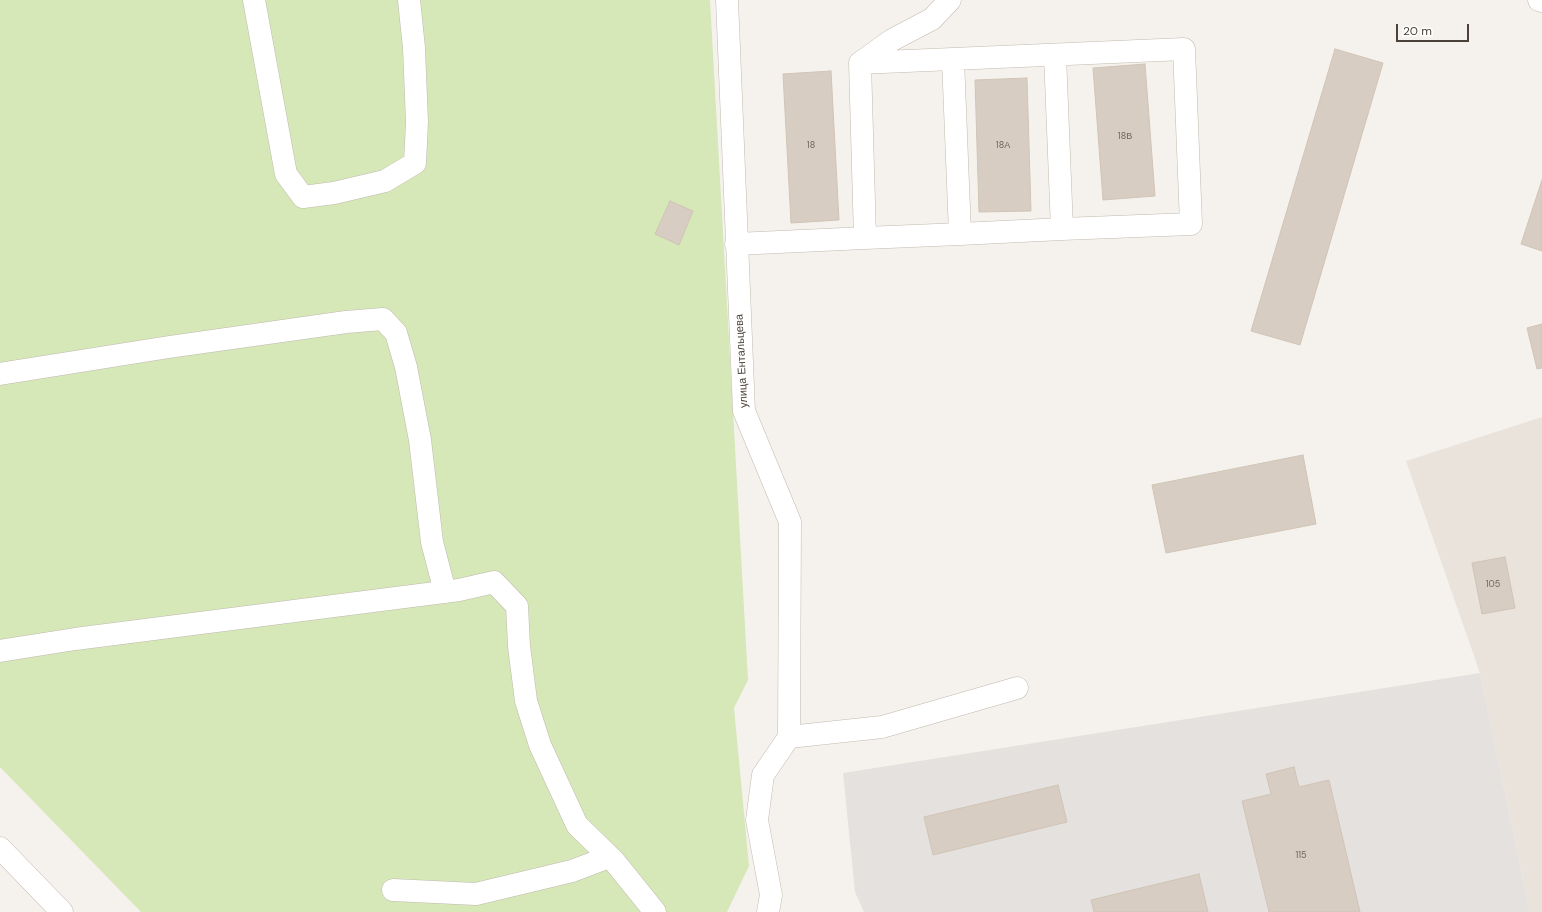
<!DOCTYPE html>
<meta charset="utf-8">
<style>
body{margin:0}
#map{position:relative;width:1542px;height:912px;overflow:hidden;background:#f5f2ed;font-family:"DM Sans",sans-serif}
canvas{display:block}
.scale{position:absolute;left:1396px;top:24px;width:73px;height:18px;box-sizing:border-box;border:2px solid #4a423a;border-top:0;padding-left:5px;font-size:12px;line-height:14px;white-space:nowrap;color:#4a423a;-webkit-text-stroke:3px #fff;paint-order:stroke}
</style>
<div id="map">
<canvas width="1542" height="912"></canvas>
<div class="scale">20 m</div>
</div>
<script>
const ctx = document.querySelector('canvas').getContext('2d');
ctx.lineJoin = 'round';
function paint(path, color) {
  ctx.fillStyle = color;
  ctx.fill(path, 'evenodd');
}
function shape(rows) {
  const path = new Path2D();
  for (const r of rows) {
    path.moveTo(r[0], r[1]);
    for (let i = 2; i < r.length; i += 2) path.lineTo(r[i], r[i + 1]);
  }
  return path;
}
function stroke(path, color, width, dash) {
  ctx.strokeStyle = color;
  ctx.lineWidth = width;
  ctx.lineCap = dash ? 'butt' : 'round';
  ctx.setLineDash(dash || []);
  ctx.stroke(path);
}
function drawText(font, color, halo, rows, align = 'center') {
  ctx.font = font + ' "DM Sans",sans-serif';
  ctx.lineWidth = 3;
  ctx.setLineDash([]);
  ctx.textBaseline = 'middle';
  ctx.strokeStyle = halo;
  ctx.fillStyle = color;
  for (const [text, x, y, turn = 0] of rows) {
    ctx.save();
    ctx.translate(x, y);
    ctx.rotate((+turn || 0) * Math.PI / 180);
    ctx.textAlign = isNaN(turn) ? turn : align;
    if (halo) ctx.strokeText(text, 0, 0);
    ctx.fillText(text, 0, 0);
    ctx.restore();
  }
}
paint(shape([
 [1542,417,1542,912,1530,912,1480,673,1406,461]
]), '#e9e3db');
paint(shape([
 [1480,673,1530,912,864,912,855,892,843,773]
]), '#e5e1de');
paint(shape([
 [0,0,710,0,748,680,734,708,749,866,727,912,141,912,0,767]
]), '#d6e7b8');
const building = shape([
 [1335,49,1383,63,1300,345,1251,331,1335,49],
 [1145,64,1155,196,1103,200,1093,68,1145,64],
 [831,71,839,220,791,223,783,74,831,71],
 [1027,78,1031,211,979,212,975,80,1027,78],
 [1542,180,1542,251,1521,244,1542,180],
 [670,201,693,211,679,245,655,234,670,201],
 [1542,324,1542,368,1537,369,1527,328,1542,324],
 [1303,455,1316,524,1166,553,1152,485,1303,455],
 [1505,557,1515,608,1482,614,1472,563,1505,557],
 [1294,767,1299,787,1329,780,1360,912,1269,912,1242,801,1271,794,1266,774,1294,767],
 [1058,785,1067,822,933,855,924,817,1058,785],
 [1199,874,1208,912,1094,912,1091,900,1199,874]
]);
paint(building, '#d7cdc2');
stroke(building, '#d1c4b6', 1);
const minor = shape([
 [254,0,286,174,303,197,334,193,385,181,415,163,417,122,414,48,409,0],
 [727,0,744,411,790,522,789,737],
 [1539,0,1542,1],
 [860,63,1184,49,1191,224,1062,229],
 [860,63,892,40,932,19,950,0],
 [960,234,1062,229,1055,55],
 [865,238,960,234,953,59],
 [736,244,865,238,860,63],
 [0,374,169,347,346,322,383,319,396,333,406,367,420,440,432,542,445,592],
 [0,651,75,639,459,590,494,582,517,606,519,646,526,701,540,745,577,825,614,861,655,912],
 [0,848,62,912],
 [393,890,476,894,572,871,609,857],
 [768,912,771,895,757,820,763,775,789,737,882,727,1017,688]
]);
stroke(minor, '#c1b9af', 23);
stroke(minor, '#fff', 22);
drawText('9px', '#6d655c', null, [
 ["18В",1125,137],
 ["18",811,146],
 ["18А",1003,146],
 ["105",1493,585],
 ["115",1301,856]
]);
drawText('11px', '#4a423a', '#fff', [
 ["улица Ентальцева",742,361,-93]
]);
</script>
